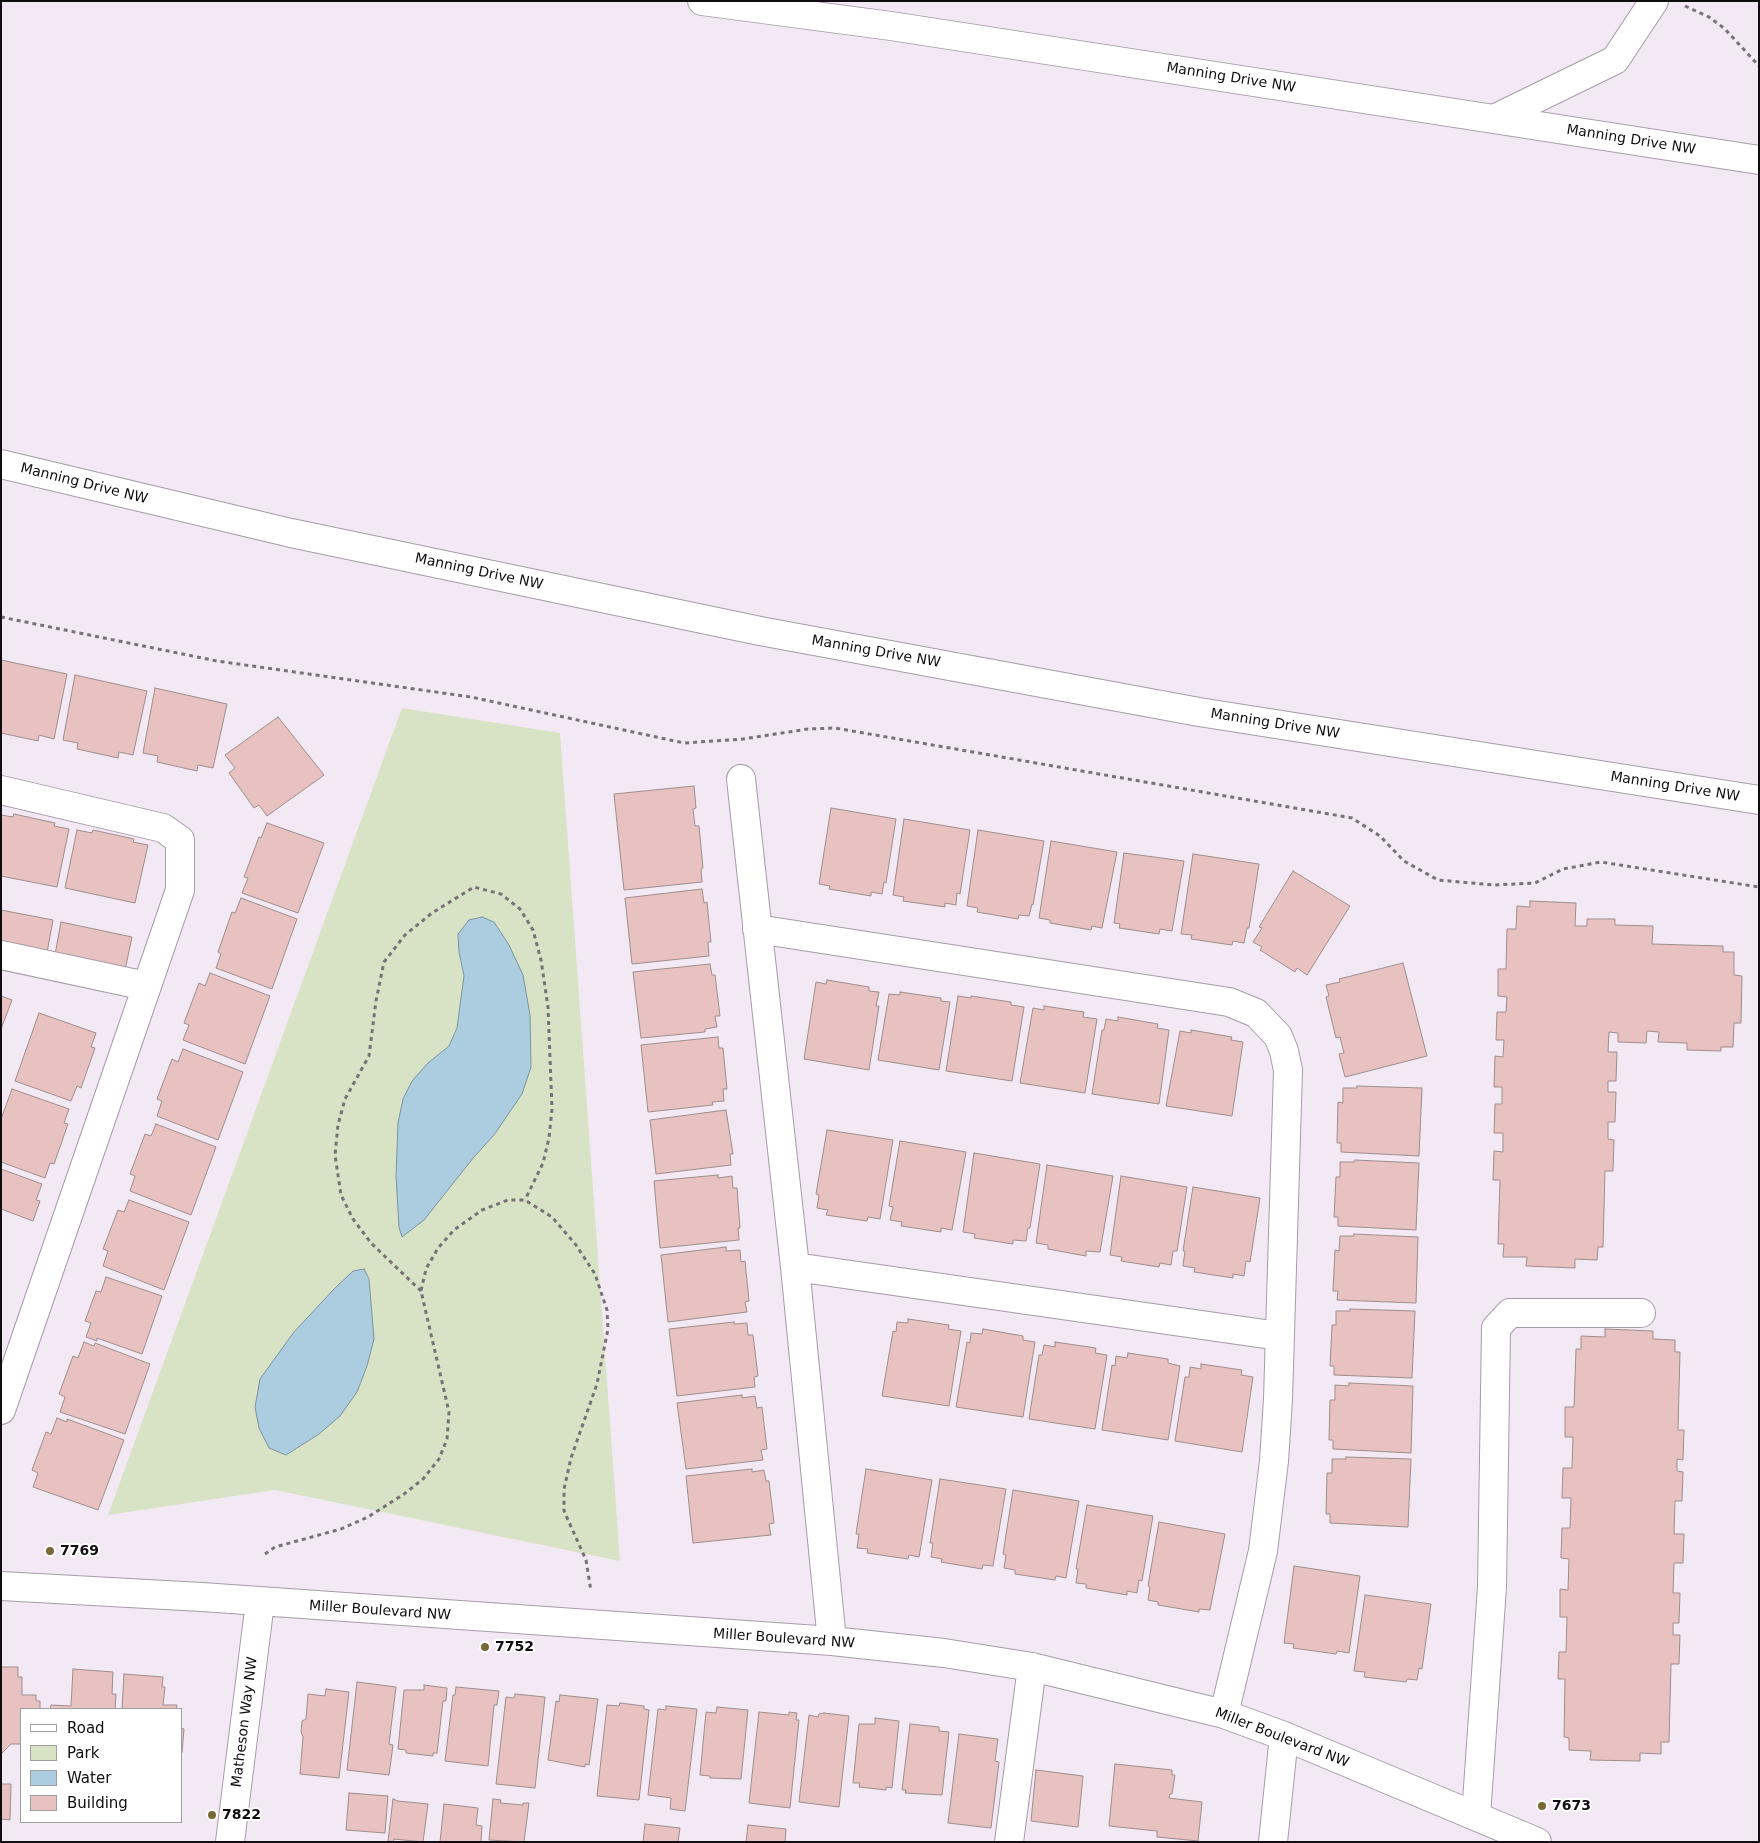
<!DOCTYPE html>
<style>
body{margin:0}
#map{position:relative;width:1760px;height:1843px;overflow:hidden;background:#f3e9f5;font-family:"DejaVu Sans",sans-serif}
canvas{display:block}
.frame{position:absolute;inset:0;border:2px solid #100d11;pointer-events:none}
.legend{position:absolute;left:20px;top:1708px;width:162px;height:115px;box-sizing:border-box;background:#fff;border:1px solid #9f9ea0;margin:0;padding:6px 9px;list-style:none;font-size:15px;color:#100d11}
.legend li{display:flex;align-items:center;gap:10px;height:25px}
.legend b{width:25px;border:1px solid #9f9ea0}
</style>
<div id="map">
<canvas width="1760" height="1843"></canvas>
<div class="frame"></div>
<ul class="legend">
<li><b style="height:6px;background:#fff"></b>Road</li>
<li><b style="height:14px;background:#d8e3c5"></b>Park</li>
<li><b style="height:14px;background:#accddf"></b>Water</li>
<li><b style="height:14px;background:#e8c2c0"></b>Building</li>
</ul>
</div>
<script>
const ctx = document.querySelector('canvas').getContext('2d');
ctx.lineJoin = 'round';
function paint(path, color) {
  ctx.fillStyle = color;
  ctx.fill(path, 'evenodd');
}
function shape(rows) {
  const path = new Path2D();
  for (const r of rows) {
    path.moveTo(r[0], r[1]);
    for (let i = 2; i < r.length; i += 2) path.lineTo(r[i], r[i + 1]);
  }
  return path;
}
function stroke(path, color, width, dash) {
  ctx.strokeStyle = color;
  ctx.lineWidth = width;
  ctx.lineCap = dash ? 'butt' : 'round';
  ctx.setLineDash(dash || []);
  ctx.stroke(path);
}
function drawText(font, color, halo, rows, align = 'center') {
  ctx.font = font + ' "DejaVu Sans",sans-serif';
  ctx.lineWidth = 4;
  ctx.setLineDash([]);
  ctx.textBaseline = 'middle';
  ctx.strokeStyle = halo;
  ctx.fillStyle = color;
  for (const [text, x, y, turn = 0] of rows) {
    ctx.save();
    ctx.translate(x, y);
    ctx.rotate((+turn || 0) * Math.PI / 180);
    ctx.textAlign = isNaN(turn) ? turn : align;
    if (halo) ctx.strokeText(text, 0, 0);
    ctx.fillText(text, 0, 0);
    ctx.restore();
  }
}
paint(shape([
 [402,708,560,733,620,1561,275,1490,108,1515]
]), '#d8e3c5');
const water = shape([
 [482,917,494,922,509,945,523,975,530,1015,531,1067,522,1094,494,1135,474,1157,424,1220,402,1237,399,1227,396,1176,398,1123,403,1099,412,1081,428,1063,449,1046,457,1028,464,976,459,952,458,934,469,920,482,917],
 [364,1269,369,1279,374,1339,367,1366,357,1392,340,1416,319,1434,286,1455,269,1448,259,1428,255,1407,260,1379,294,1332,335,1288,353,1271,364,1269]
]);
paint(water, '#accddf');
stroke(water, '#7d93a1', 1);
const building = shape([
 [1,660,67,674,54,739,39,735,38,741,1,733,1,660],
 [75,675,147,691,133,755,119,752,118,758,77,749,78,743,63,740,75,675],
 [155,688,227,704,213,768,198,765,197,771,157,762,158,756,143,753,155,688],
 [278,717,324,775,267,816,259,805,254,808,229,773,235,768,225,755,278,717],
 [694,786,696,808,693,809,695,826,699,826,703,868,701,869,702,882,624,890,614,794,694,786],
 [831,808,896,819,886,883,884,882,882,894,871,892,871,896,829,889,830,886,819,884,831,808],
 [14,814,55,823,54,826,69,829,57,887,1,876,1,815,13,817,14,814],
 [904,819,970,830,960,894,957,893,956,905,945,903,945,907,903,901,904,897,893,895,904,819],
 [267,823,324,843,298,913,242,893,248,878,244,877,259,837,261,838,267,823],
 [77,830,92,833,93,830,134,839,133,842,148,845,135,903,65,888,77,830],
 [978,830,1044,841,1033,905,1032,904,1029,916,1019,915,1018,919,977,912,978,908,967,906,978,830],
 [1051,841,1117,852,1102,928,1092,926,1091,930,1050,923,1050,920,1039,918,1051,841],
 [1124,853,1184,861,1172,931,1160,929,1159,934,1119,928,1120,924,1114,923,1124,853],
 [1193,854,1259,864,1249,928,1247,928,1244,943,1233,941,1232,945,1191,939,1192,935,1181,934,1193,854],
 [1293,871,1350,906,1307,975,1297,968,1295,972,1260,950,1262,947,1253,942,1262,928,1259,927,1293,871],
 [702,889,704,903,707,902,711,942,708,942,709,956,632,964,625,898,702,889],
 [241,898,297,919,272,989,216,968,221,954,218,952,232,912,235,913,241,898],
 [1530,901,1576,903,1575,926,1587,926,1587,919,1615,919,1615,925,1653,926,1652,944,1723,946,1723,952,1734,952,1734,975,1742,976,1741,1023,1734,1023,1733,1047,1721,1047,1721,1051,1687,1050,1687,1043,1658,1042,1659,1032,1647,1031,1646,1043,1618,1042,1618,1033,1609,1032,1608,1052,1617,1052,1616,1081,1608,1081,1608,1092,1616,1092,1615,1122,1608,1122,1608,1139,1614,1140,1613,1171,1605,1171,1603,1247,1598,1247,1597,1260,1575,1259,1575,1268,1526,1266,1527,1257,1503,1257,1504,1244,1498,1244,1500,1180,1493,1180,1494,1151,1503,1152,1503,1133,1494,1133,1495,1104,1502,1104,1502,1087,1494,1087,1495,1056,1503,1057,1504,1040,1496,1040,1497,1012,1506,1012,1507,997,1498,996,1498,969,1506,969,1507,929,1516,929,1517,906,1530,907,1530,901],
 [1,910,53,920,46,958,1,949,1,910],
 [61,922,132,937,124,975,54,960,61,922],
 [1403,963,1427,1056,1345,1077,1339,1054,1344,1053,1340,1037,1336,1038,1326,997,1329,996,1326,985,1340,982,1339,979,1403,963],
 [710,964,712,975,715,975,720,1016,715,1016,717,1027,705,1029,705,1032,641,1038,633,972,710,964],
 [210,973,270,996,245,1064,183,1040,189,1025,184,1023,199,983,205,986,210,973],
 [827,980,869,987,869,991,879,992,876,1006,879,1006,869,1070,804,1059,816,982,826,984,827,980],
 [900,992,941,998,941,1001,950,1002,939,1070,878,1060,889,994,900,995,900,992],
 [1,996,12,1000,1,1029,1,996],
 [958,996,971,998,971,996,1011,1002,1011,1005,1024,1007,1012,1081,946,1071,958,996],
 [1044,1006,1084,1012,1083,1017,1097,1019,1085,1093,1020,1083,1033,1008,1044,1010,1044,1006],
 [39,1013,96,1033,91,1047,95,1048,81,1088,77,1086,71,1101,15,1081,39,1013],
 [1118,1017,1158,1024,1157,1028,1169,1030,1159,1104,1092,1094,1102,1030,1104,1030,1106,1019,1118,1021,1118,1017],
 [1191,1030,1232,1037,1231,1040,1243,1042,1232,1116,1166,1106,1180,1031,1191,1033,1191,1030],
 [718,1037,719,1048,723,1048,727,1089,723,1089,724,1101,712,1102,713,1105,648,1112,641,1045,718,1037],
 [183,1049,243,1072,218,1140,157,1116,162,1101,157,1099,172,1059,178,1062,183,1049],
 [1357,1086,1422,1088,1419,1156,1341,1152,1341,1143,1337,1143,1338,1102,1343,1103,1343,1088,1357,1088,1357,1086],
 [12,1089,69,1109,64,1123,68,1124,54,1164,50,1163,45,1178,1,1162,1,1119,12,1089],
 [726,1110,733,1154,730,1154,731,1165,656,1174,650,1120,726,1110],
 [156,1124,216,1147,191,1215,130,1191,135,1176,130,1174,145,1134,151,1136,156,1124],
 [827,1130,893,1140,880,1219,868,1217,867,1221,826,1215,828,1210,817,1208,819,1195,816,1194,827,1130],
 [900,1141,966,1152,952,1230,941,1228,941,1232,901,1226,902,1222,890,1220,893,1207,889,1206,900,1141],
 [974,1153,1040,1164,1030,1228,1028,1228,1026,1241,1013,1240,1013,1244,974,1238,975,1234,963,1232,974,1153],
 [1355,1160,1419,1163,1416,1230,1338,1226,1338,1217,1334,1217,1336,1177,1340,1177,1340,1162,1354,1162,1355,1160],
 [1047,1165,1113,1176,1100,1252,1086,1251,1086,1256,1048,1249,1048,1245,1036,1243,1047,1165],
 [1,1169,42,1184,36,1200,40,1201,33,1221,1,1209,1,1169],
 [718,1175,718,1178,732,1176,733,1188,737,1188,740,1228,738,1228,739,1240,660,1248,654,1181,718,1175],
 [1121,1176,1187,1187,1177,1251,1173,1251,1171,1265,1160,1263,1159,1267,1121,1261,1122,1257,1110,1255,1121,1176],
 [1193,1187,1260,1198,1250,1262,1246,1261,1244,1276,1233,1274,1233,1278,1194,1272,1195,1268,1183,1266,1185,1251,1183,1251,1193,1187],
 [129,1200,189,1222,164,1290,103,1266,108,1251,103,1249,118,1210,124,1212,129,1200],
 [1354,1234,1418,1237,1416,1303,1337,1300,1338,1291,1333,1291,1335,1250,1339,1251,1340,1236,1354,1236,1354,1234],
 [726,1247,726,1251,740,1250,741,1262,745,1261,749,1301,745,1302,747,1312,668,1322,661,1255,726,1247],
 [106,1277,162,1296,142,1354,97,1338,97,1341,86,1337,91,1323,85,1321,96,1291,101,1292,106,1277],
 [1350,1309,1415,1311,1412,1378,1334,1375,1334,1366,1330,1366,1332,1325,1336,1325,1336,1311,1350,1311,1350,1309],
 [908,1319,949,1325,948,1329,961,1331,949,1406,882,1396,893,1331,896,1332,897,1322,908,1323,908,1319],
 [734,1322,734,1324,747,1323,748,1335,753,1335,758,1376,754,1377,755,1387,677,1396,669,1329,734,1322],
 [983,1329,1023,1336,1023,1340,1035,1342,1023,1417,956,1407,967,1342,970,1343,971,1333,982,1334,983,1329],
 [1605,1329,1653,1331,1653,1339,1675,1340,1675,1352,1680,1352,1678,1430,1684,1430,1683,1460,1677,1459,1677,1471,1683,1472,1682,1501,1675,1501,1674,1534,1684,1534,1683,1563,1674,1563,1673,1593,1680,1593,1679,1623,1673,1623,1673,1635,1680,1635,1679,1664,1671,1664,1669,1742,1661,1742,1661,1754,1640,1753,1640,1761,1590,1760,1591,1751,1569,1750,1569,1738,1564,1737,1565,1679,1558,1679,1559,1652,1566,1652,1567,1617,1560,1617,1560,1589,1568,1590,1569,1559,1561,1558,1562,1528,1570,1528,1571,1498,1562,1498,1563,1468,1572,1468,1573,1437,1565,1437,1565,1407,1574,1407,1576,1349,1581,1349,1581,1336,1605,1337,1605,1329],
 [84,1342,94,1346,95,1343,150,1364,125,1434,60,1412,65,1397,59,1394,73,1356,78,1358,84,1342],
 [1055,1342,1096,1348,1095,1353,1107,1355,1095,1429,1029,1419,1039,1355,1042,1355,1044,1345,1055,1347,1055,1342],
 [1128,1353,1168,1359,1168,1363,1180,1366,1168,1440,1102,1430,1112,1365,1115,1366,1116,1356,1127,1358,1128,1353],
 [1201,1364,1242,1370,1241,1375,1253,1377,1242,1452,1175,1441,1185,1377,1189,1377,1190,1367,1201,1369,1201,1364],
 [1349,1383,1413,1386,1411,1453,1333,1449,1333,1440,1329,1440,1330,1400,1335,1400,1335,1385,1349,1386,1349,1383],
 [742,1395,742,1398,755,1396,757,1408,762,1407,767,1449,761,1450,763,1460,686,1469,677,1403,742,1395],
 [57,1418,67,1422,67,1419,124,1440,98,1510,33,1487,38,1473,32,1470,46,1432,51,1434,57,1418],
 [1346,1457,1411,1459,1408,1527,1330,1523,1330,1514,1326,1514,1327,1473,1332,1473,1332,1459,1346,1459,1346,1457],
 [752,1469,752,1472,764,1470,766,1481,769,1481,774,1523,769,1524,771,1535,693,1543,686,1476,752,1469],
 [866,1469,932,1480,919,1557,909,1555,908,1559,867,1553,868,1549,857,1548,859,1534,856,1534,866,1469],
 [940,1479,1006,1489,993,1566,983,1565,982,1569,941,1562,942,1559,931,1557,933,1543,930,1543,940,1479],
 [1013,1490,1079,1501,1066,1578,1056,1576,1055,1580,1015,1574,1015,1570,1004,1568,1006,1555,1003,1554,1013,1490],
 [1087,1505,1153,1516,1142,1581,1139,1580,1137,1593,1127,1591,1127,1595,1086,1588,1086,1584,1076,1583,1078,1569,1076,1569,1087,1505],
 [1159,1522,1225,1534,1210,1610,1199,1609,1199,1612,1158,1605,1158,1602,1148,1600,1150,1587,1148,1586,1159,1522],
 [1294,1566,1360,1576,1349,1653,1337,1651,1336,1654,1293,1648,1294,1644,1284,1643,1294,1566],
 [1365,1595,1431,1604,1422,1669,1419,1668,1417,1680,1407,1679,1406,1682,1364,1677,1365,1672,1354,1671,1365,1595],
 [1,1667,18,1667,18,1677,22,1677,22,1695,36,1695,36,1701,40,1701,40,1709,21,1709,21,1744,11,1744,1,1754,1,1667],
 [73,1669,113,1672,112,1694,116,1694,115,1709,50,1709,51,1705,71,1706,73,1669],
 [124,1674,163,1677,162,1687,165,1687,163,1705,177,1705,176,1709,122,1709,124,1674],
 [357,1682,396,1687,389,1744,393,1745,389,1775,347,1770,357,1682],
 [424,1685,447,1688,446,1701,443,1701,437,1753,433,1753,433,1756,406,1753,406,1750,398,1749,404,1690,424,1690,424,1685],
 [456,1687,499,1691,497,1705,494,1705,488,1766,445,1761,453,1695,455,1695,456,1687],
 [326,1689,349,1692,339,1778,300,1774,303,1737,301,1732,302,1721,306,1719,308,1694,325,1696,326,1689],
 [515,1694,545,1697,535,1788,496,1784,506,1697,514,1698,515,1694],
 [560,1695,598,1699,589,1765,585,1764,585,1767,548,1760,556,1701,559,1702,560,1695],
 [620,1703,644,1706,644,1709,649,1710,639,1800,597,1796,607,1705,619,1706,620,1703],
 [666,1706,697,1709,685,1811,670,1809,671,1798,648,1795,658,1709,666,1710,666,1706],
 [717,1707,748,1710,741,1779,710,1778,710,1776,700,1775,706,1712,716,1713,717,1707],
 [759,1712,789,1715,789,1712,797,1713,796,1720,799,1720,790,1808,749,1803,759,1712],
 [824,1713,849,1716,839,1807,799,1802,809,1715,818,1717,819,1714,824,1713],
 [875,1718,899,1721,892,1788,886,1787,886,1790,859,1787,860,1783,853,1783,859,1724,875,1724,875,1718],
 [910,1724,939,1727,939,1731,949,1732,942,1795,905,1793,906,1790,902,1790,910,1724],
 [181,1728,184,1729,182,1753,181,1753,181,1728],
 [959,1734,998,1739,995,1761,999,1762,991,1828,948,1823,959,1734],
 [1115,1764,1172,1770,1172,1775,1175,1775,1172,1794,1170,1794,1169,1798,1202,1802,1198,1841,1157,1837,1157,1831,1109,1826,1115,1764],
 [1036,1770,1083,1776,1078,1827,1031,1821,1036,1770],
 [1,1784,11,1784,10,1820,1,1819,1,1784],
 [349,1793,388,1796,385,1833,346,1830,349,1793],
 [393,1799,398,1801,428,1804,423,1842,394,1839,393,1842,388,1841,393,1799],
 [493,1799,501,1800,500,1803,523,1805,523,1803,529,1803,524,1842,489,1840,493,1799],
 [444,1804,478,1808,476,1825,482,1826,481,1842,440,1842,444,1804],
 [645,1824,680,1828,678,1842,643,1842,645,1824],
 [748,1825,786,1829,785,1842,746,1842,748,1825]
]);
paint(building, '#e8c2c0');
stroke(building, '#9d8d8c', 1);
const minor = shape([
 [741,779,795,1267,832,1641],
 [1,790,163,828,180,840,180,890,1,1410],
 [757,929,1229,1002,1256,1013,1278,1036,1284,1051,1288,1070,1278,1399,1274,1461,1263,1551,1224,1714],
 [1,955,146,986],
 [795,1267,1279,1336],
 [1,1586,202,1597,832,1641,944,1653,1032,1667,1224,1714,1284,1736,1537,1842],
 [1476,1816,1492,1587,1496,1328,1510,1313,1641,1313],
 [230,1842,260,1602],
 [1009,1842,1032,1667],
 [1273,1842,1284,1736]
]);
const major = shape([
 [702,1,891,26,1759,160],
 [1496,118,1615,60,1654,1],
 [1,464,291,533,760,631,1199,712,1759,800]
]);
stroke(minor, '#a69ca8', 30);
stroke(major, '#a69ca8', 30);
stroke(shape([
 [1685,6,1709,17,1725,29,1759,66],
 [1,617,217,661,471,697,684,743,743,739,808,729,835,728,1352,818,1380,836,1404,861,1438,880,1494,885,1535,883,1563,869,1601,862,1759,887],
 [421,1291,371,1243,353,1219,341,1195,335,1155,338,1125,345,1099,369,1056,376,1001,384,962,405,935,432,913,474,887,501,894,520,909,533,930,541,960,548,1007,552,1109,549,1138,543,1163,525,1200],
 [265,1554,275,1547,341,1529,368,1517,404,1494,423,1479,439,1459,447,1439,449,1412,421,1291,426,1269,438,1248,454,1230,482,1210,508,1200,525,1200,552,1217,576,1245,595,1274,607,1310,608,1329,597,1384,571,1458,564,1489,564,1511,586,1560,591,1591]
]), '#777178', 3, [4, 4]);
stroke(minor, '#fff', 28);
stroke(major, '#fff', 28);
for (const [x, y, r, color] of [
 [50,1551,5,"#776835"],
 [485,1647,5,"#776835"],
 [1542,1806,5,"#776835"],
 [212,1815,5,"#776835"]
]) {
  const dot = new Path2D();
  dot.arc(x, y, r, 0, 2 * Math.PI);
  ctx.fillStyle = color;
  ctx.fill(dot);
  stroke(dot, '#fff', 2);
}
drawText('14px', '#100d11', '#fff', [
 ["Manning Drive NW",1231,78,9],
 ["Manning Drive NW",1631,140,9],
 ["Manning Drive NW",84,484,14],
 ["Manning Drive NW",479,572,12],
 ["Manning Drive NW",876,652,10],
 ["Manning Drive NW",1275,724,9],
 ["Manning Drive NW",1675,787,9],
 ["Miller Boulevard NW",380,1611,4],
 ["Miller Boulevard NW",784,1639,4],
 ["Matheson Way NW",245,1722,-83],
 ["Miller Boulevard NW",1282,1738,21]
]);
drawText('bold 14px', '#100d11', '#fff', [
 ["7769",60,1551],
 ["7752",495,1647],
 ["7673",1552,1806],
 ["7822",222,1815]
], 'left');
</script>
